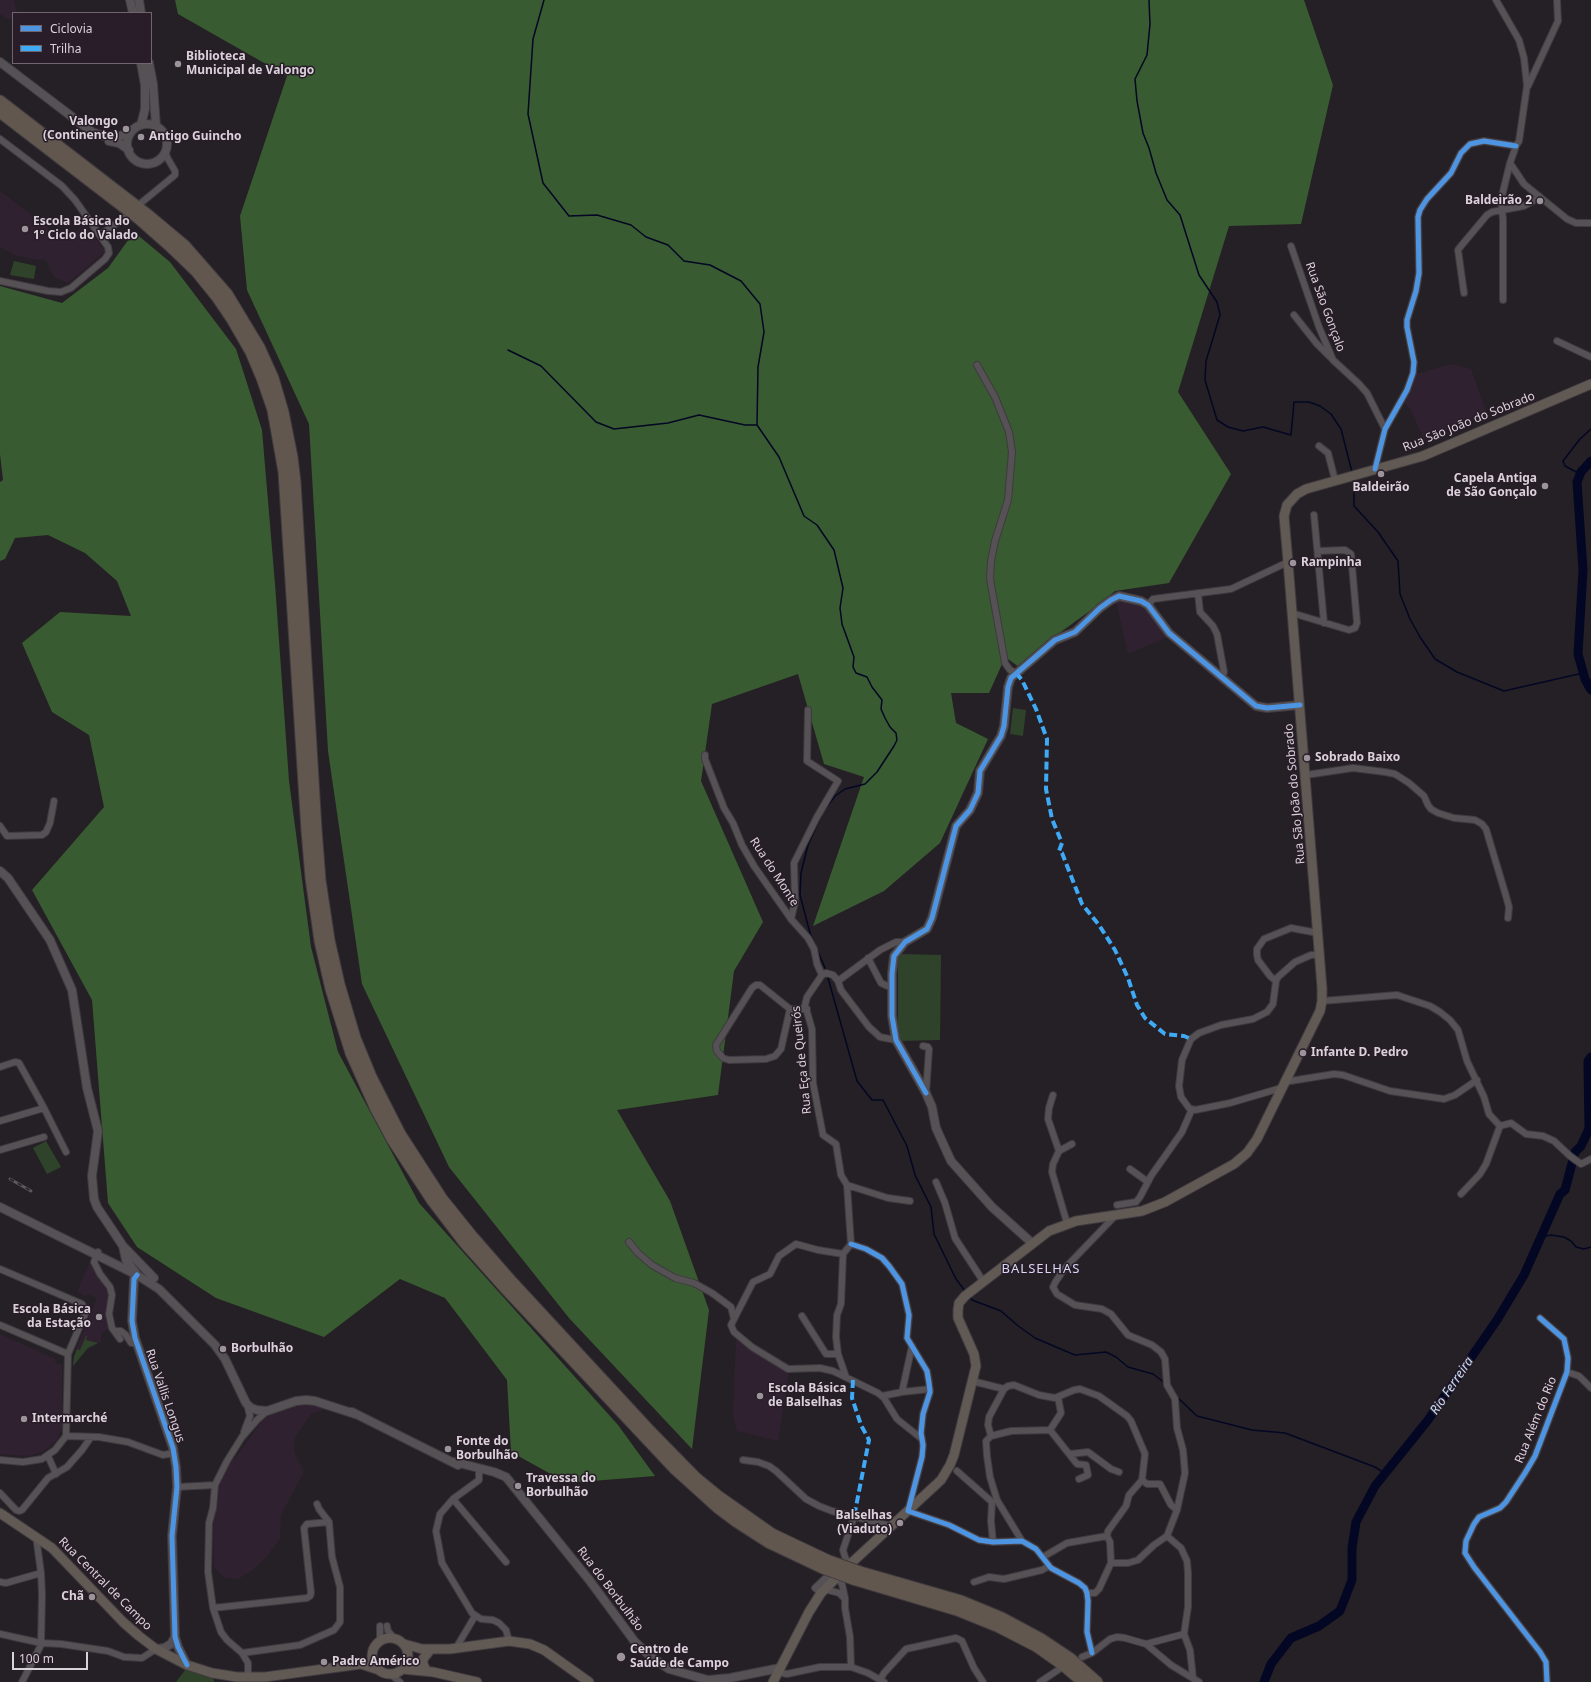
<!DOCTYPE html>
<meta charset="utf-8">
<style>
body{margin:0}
#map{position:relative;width:1591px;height:1682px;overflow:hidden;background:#252025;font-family:"Noto Sans",sans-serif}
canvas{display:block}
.legend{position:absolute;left:12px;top:12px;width:140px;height:52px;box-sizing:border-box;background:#281d28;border:1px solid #6f656f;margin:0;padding:5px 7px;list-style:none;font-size:12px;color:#dad2da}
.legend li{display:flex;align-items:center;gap:8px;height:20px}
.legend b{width:20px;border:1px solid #6f656f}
.scale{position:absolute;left:12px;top:1652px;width:76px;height:18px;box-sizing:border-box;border:2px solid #dad2da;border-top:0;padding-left:5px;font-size:12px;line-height:14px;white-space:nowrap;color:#dad2da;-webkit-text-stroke:3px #281d28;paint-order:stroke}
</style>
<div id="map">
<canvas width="1591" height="1682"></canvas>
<ul class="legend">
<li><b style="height:5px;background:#4d94e3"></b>Ciclovia</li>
<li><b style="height:5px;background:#3fa9f5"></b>Trilha</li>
</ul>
<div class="scale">100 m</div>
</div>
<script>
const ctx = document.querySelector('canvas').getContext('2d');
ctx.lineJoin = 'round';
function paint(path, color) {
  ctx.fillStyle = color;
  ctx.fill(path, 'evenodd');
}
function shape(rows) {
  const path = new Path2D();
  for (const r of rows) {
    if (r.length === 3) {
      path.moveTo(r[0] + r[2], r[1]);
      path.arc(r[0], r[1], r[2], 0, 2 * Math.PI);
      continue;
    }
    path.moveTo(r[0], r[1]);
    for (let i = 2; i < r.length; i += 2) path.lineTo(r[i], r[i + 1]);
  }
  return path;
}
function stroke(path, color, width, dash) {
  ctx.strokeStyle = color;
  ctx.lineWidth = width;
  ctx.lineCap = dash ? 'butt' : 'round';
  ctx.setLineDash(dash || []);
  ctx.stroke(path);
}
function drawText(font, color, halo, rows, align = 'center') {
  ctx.font = font + ' "Noto Sans",sans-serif';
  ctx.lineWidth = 3;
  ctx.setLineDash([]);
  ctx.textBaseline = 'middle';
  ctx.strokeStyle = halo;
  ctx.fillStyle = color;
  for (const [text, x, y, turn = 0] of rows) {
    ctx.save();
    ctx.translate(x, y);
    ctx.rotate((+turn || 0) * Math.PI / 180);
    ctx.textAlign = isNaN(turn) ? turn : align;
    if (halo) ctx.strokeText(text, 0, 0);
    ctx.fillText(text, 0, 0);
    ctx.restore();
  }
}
paint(shape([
 [0,0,14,0,17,13,13,13,13,19,7,19,0,14],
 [0,191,66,241,84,225,106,251,68,283,54,277,45,259,39,260,14,255,0,247],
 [1451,364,1471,369,1487,414,1424,440,1410,409,1405,403,1417,374],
 [1124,600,1135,602,1145,607,1161,629,1162,629,1168,637,1128,654,1116,602],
 [90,1262,110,1289,111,1329,102,1332,101,1342,88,1348,73,1366,73,1360,75,1360,74,1357,77,1350,76,1349,97,1298,87,1294,86,1296,77,1292],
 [0,1334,56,1359,55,1362,62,1365,62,1429,56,1441,47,1449,40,1453,29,1456,0,1454],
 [736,1337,756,1354,789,1372,778,1441,737,1431,733,1415],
 [298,1404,314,1404,330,1408,312,1413,295,1437,294,1446,295,1454,304,1472,281,1515,280,1539,267,1556,253,1570,238,1579,224,1578,214,1567,213,1528,219,1487,230,1461,235,1458,262,1421,269,1415]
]), '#2f2130');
paint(shape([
 [14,261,36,266,34,279,10,275],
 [1013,708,1026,710,1023,736,1010,734],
 [902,954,941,955,940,1040,900,1041,898,1037,898,958],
 [46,1141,61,1167,47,1174,33,1148],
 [86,1336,87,1336,86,1340,98,1343,88,1348,73,1366,74,1357,77,1349,80,1350],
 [186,1669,213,1677,214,1682,176,1682]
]), '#2f432b');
paint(shape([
 [175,0,1304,0,1333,85,1301,224,1229,226,1178,392,1231,474,1169,583,1115,591,1098,605,1054,637,1019,667,1008,659,1003,662,989,693,951,693,956,723,988,739,940,843,884,891,813,926,864,777,824,764,798,674,712,704,701,781,763,922,734,971,718,1095,617,1110,670,1201,709,1310,692,1449,569,1318,449,1167,362,984,328,751,309,424,247,290,240,216,287,76,178,14],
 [134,232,170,262,236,349,262,430,275,584,289,781,311,947,338,1052,419,1203,618,1425,655,1476,567,1483,511,1452,507,1380,445,1298,400,1279,324,1337,216,1298,137,1247,108,1203,92,1000,32,890,104,807,89,735,52,712,22,643,60,612,131,616,117,581,85,553,48,535,15,538,5,559,0,561,0,482,3,480,0,454,0,286,62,303,108,268]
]), '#395b31');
stroke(shape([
 [544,0,533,39,528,114,543,183,569,216,597,215,631,225,646,237,668,245,684,261,710,265,741,281,760,304,764,332,758,367,757,425,779,457,804,516,817,525,834,550,843,588,840,608,842,624,854,657,853,667,856,673,867,677,872,687,882,700,881,709,885,718,890,727,896,733,897,740,894,746,877,772,865,784,845,789,835,796,825,809],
 [1149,0,1150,24,1147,55,1135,79,1137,101,1143,133,1149,148,1156,173,1167,200,1180,215,1199,275,1217,302,1220,315,1206,361,1205,380,1217,420,1228,427,1243,431,1263,427,1291,435,1294,402,1309,402,1320,406,1331,414,1341,429,1352,472],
 [508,350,541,366,596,422,614,429,668,423,699,415,745,425,757,425],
 [1580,474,1565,466,1563,461,1580,439,1591,429],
 [1354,479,1354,506,1378,532,1398,561,1400,594,1410,619,1420,637,1435,659,1457,672,1504,691,1583,673],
 [822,814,808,845,801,873,800,895,810,933,825,968],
 [828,978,857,1081,872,1100,883,1100,907,1146,915,1175,931,1207,934,1234,956,1279,965,1291],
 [1541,1237,1551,1235,1564,1237,1571,1241,1576,1247,1584,1249,1591,1247],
 [970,1297,972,1300,1001,1311,1017,1325,1035,1338,1056,1347,1075,1355,1106,1352,1116,1357,1128,1367,1153,1374,1165,1383],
 [1177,1397,1197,1416,1252,1430,1285,1433,1375,1467,1386,1474]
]), '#030723', 1.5);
stroke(shape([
 [1591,461,1581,472,1577,482,1583,570,1578,654,1585,679,1591,690],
 [1264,1682,1271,1664,1291,1638,1319,1626,1340,1611,1352,1580,1352,1548,1356,1522,1375,1486,1428,1420,1497,1320,1524,1275,1560,1194,1565,1190,1575,1152,1581,1146,1589,1129,1588,1061,1591,1057]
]), '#030723', 9);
const street = shape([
 [1496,0,1519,40,1524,58,1527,86,1519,141,1516,146,1510,163,1524,184,1567,219,1576,223,1591,223],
 [1528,86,1558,21,1557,0],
 [0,139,62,186,75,200,108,247,109,253,105,259,71,288,61,292,48,291,0,281],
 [141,203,175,175,175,171,168,159,165,152],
 [100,235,124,218],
 [1291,246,1319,327,1333,360,1359,384,1367,393,1385,429],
 [1464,293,1458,250,1461,246,1487,215,1492,212,1524,206,1540,197],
 [1503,300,1503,219,1501,200,1510,163],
 [1294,315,1317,344,1331,358],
 [1557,341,1591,357],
 [977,365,995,397,1009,432,1012,452,1008,500,995,541,991,561,990,579,1005,663,1010,670,1016,673],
 [1319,446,1328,453,1335,480],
 [1375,469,1385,429,1407,390,1413,373,1414,362,1407,327,1407,320,1416,291,1419,273,1418,217,1420,210,1427,199,1451,173,1461,153,1470,144,1484,141,1516,146],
 [1314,515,1324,623],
 [1198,593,1200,612,1213,626,1217,634,1224,672,1222,678],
 [1148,605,1153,599,1231,589,1288,562],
 [1292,613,1349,630,1355,628,1357,623,1351,554,1345,550,1318,551],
 [705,755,705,759,724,808,733,823,742,845,754,866,791,919,808,938,814,949,817,964,822,975],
 [1306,775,1353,768,1385,772,1395,774,1409,783,1424,796,1428,805,1431,809,1438,813,1454,818,1475,820,1482,824,1486,829,1506,896,1509,907,1508,918],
 [0,826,7,836,42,835,46,832,50,823,54,801],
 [791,919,795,902,794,863,817,817,838,781,807,761,808,710],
 [868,958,881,983,892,988],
 [838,981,880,950,896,942,905,942],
 [1276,981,1270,976,1258,960,1257,955,1257,949,1264,939,1291,928,1318,933],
 [1322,1001,1397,995,1430,1006,1440,1012,1450,1020,1458,1030,1467,1061,1484,1097,1489,1114,1500,1126,1511,1123,1526,1134,1543,1136,1554,1141,1570,1156,1581,1164,1591,1159],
 [790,1009,781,1049,775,1056,766,1059,729,1060,723,1058,717,1051,716,1045,752,988,756,985,760,985,790,1009,807,1009],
 [923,1046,928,1047,929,1049,926,1093],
 [0,1067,15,1062,19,1063,44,1108,66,1152],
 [1284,1082,1334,1074,1343,1075,1390,1091,1444,1099,1455,1095,1477,1080],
 [1281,1088,1230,1103,1195,1110,1189,1108,1181,1097,1179,1086,1182,1060,1191,1039,1199,1033,1221,1025,1253,1019,1267,1012,1273,1004,1276,981,1278,977,1295,962,1311,955,1320,955],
 [1053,1095,1049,1108,1048,1119,1059,1151],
 [0,1121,44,1108],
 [0,1150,44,1137],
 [1130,1169,1148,1182],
 [936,1182,945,1203,955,1238,983,1281],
 [847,1185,888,1198,910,1201],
 [1461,1194,1480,1174,1486,1164,1500,1126],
 [1117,1205,1136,1202,1140,1197,1151,1176,1182,1132,1192,1109],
 [1067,1223,1052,1172,1053,1164,1059,1151,1072,1144],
 [629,1242,638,1253,652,1265,675,1278,694,1283,712,1293,731,1307,734,1319],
 [851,1244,866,1249,882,1258,889,1266,902,1284,909,1315,907,1338,927,1371,929,1383,930,1392,923,1414,921,1433,923,1445,922,1457,908,1511,949,1525,979,1540,993,1542,1022,1541,1036,1549,1051,1568,1079,1583,1085,1588,1087,1593,1088,1601,1087,1632,1092,1653],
 [851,1244,847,1185,841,1175,836,1144,823,1135,813,1083,812,1029,805,1005,807,997,822,975,826,973,833,975,838,981,841,990,869,1027,880,1037,896,1040],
 [98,1252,94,1262,100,1274,110,1287,112,1295,109,1314,112,1328,120,1339],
 [843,1254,818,1250,796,1244,779,1256,770,1274,753,1282,731,1325,734,1332,752,1347,788,1369,820,1368,833,1371,878,1393,884,1398,897,1419,922,1439],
 [0,1269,82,1304,85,1309,85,1314,68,1354,66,1436],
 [802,1316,826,1354,838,1354],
 [1540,1318,1564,1339,1568,1358,1567,1372,1535,1456,1525,1473,1506,1502,1500,1508,1479,1517,1474,1524,1466,1541,1465,1553,1474,1567,1540,1652,1546,1662,1547,1682],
 [0,1325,68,1354],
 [115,1331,121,1331,126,1335,131,1343,137,1343],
 [1567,1372,1579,1376,1591,1388],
 [846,1377,838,1354,836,1337,837,1315,841,1304,843,1254,851,1244],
 [972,1381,1004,1389,989,1417,988,1425,991,1436,986,1441,987,1456,990,1477,997,1500,1022,1541],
 [1004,1389,1008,1386,1014,1385,1039,1395,1055,1398,1074,1390,1080,1389,1099,1396,1127,1416,1131,1421,1145,1454,1142,1480],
 [902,1392,912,1346],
 [882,1396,902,1392,930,1389],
 [1050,1430,1061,1413,1058,1397],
 [244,1432,250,1416,247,1404],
 [66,1436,99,1437,128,1442,163,1455,174,1453],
 [991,1436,1011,1431,1050,1430,1077,1464,1086,1465,1088,1475,1079,1479],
 [1070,1454,1088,1452,1111,1469,1119,1472],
 [48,1456,56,1474],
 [0,1460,23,1462,42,1459,55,1450,66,1436],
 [743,1460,758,1462,769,1466,776,1471,806,1499,819,1506,832,1511,891,1526],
 [479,1468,479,1480,453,1499,440,1514,436,1531,442,1563,472,1613,481,1619,493,1620,499,1623,506,1630,509,1641],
 [957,1471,992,1502,991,1521,993,1542],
 [1142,1480,1147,1484,1160,1484,1171,1505,1177,1510],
 [177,1487,215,1485],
 [0,1493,16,1510,19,1511,22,1510,48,1478,67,1467,82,1450,91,1437],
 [453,1499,506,1562],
 [1107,1536,1110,1542,1111,1563],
 [1167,1536,1181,1548,1187,1561,1188,1573,1188,1607,1184,1634,1190,1650,1193,1678],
 [1043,1557,1067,1543,1107,1536,1108,1531,1126,1506,1129,1495,1142,1480],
 [849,1565,845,1557,843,1550,854,1517],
 [835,1578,839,1580,842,1584,845,1598,845,1608,850,1637,851,1667],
 [0,1582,6,1583,41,1573],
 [974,1582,989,1577,1004,1579,1042,1570,1049,1566],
 [824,1589,839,1593,844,1598],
 [821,1593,815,1588,833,1571],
 [1087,1593,1095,1593,1099,1589,1111,1563,1128,1563,1138,1560,1154,1545,1167,1536,1177,1510,1185,1473,1183,1450,1177,1428,1175,1399,1167,1385,1165,1359,1161,1352,1152,1345,1128,1335,1111,1314,1102,1309,1075,1305,1057,1294,1053,1287,1056,1281,1065,1268,1115,1216],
 [213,1608,307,1598,310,1596,311,1593,304,1528,307,1524,329,1522],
 [387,1626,388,1631,394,1638],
 [0,1634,41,1643,61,1644,108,1651,124,1657,142,1658,156,1649],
 [380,1642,380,1626],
 [1146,1644,1184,1634],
 [456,1648,475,1616],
 [242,1653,300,1645,334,1630,340,1622,340,1587,332,1557,329,1522,319,1509,317,1504],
 [1082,1657,1092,1653,1110,1639,1117,1637,1125,1638,1146,1644,1171,1665,1199,1682],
 [778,1672,787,1674,820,1667,851,1667,868,1673,884,1682],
 [389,1673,400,1682],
 [248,1677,248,1663,242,1653,227,1640,221,1632,213,1608,208,1572,209,1523,213,1508,215,1485,227,1461,242,1437,257,1420,267,1411],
 [880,1680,884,1673,906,1649,956,1638,962,1641,974,1668,983,1682],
 [22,1682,41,1645,42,1594,41,1573,36,1536],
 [1040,1682,1061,1668]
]);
const secondary = shape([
 [130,0,133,13],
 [139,0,141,13],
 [0,62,92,132,100,135,115,138,131,132],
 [149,63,153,84,156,126],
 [147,144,20],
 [141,125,145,109,145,85,141,63],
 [109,141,119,143,129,150],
 [0,871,8,878,50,940,72,990,87,1088,98,1131,92,1176,94,1199,97,1207,123,1246,154,1278],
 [0,1207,137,1275,159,1289,215,1345,225,1359,246,1403,251,1408,257,1410,267,1411,296,1401,306,1400,315,1401,355,1414],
 [1032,1243,992,1207,951,1161,936,1128,932,1107,926,1093,896,1040,892,1016,892,974,894,956,905,942,927,929,932,918,956,826,970,810,978,793,980,771,1001,736,1004,726,1008,687,1011,678,1055,640,1075,632,1100,608,1111,600,1119,596,1141,601,1148,605,1169,633,1256,706,1267,708,1300,705],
 [123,1246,126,1260,135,1272],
 [137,1275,134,1279,132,1321,135,1338,173,1448,176,1467,177,1487,172,1536,175,1637,178,1647,187,1665],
 [352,1412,458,1465],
 [455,1462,494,1472,506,1477,590,1581,635,1642,651,1657,669,1669,708,1680,730,1678,780,1668],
 [156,1649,164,1648,171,1644,175,1637]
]);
const primary = shape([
 [0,1513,52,1548,123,1622,139,1636,156,1649,187,1665,212,1673,237,1677,265,1677,361,1664,379,1670],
 [390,1656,18],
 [404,1644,422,1649,450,1649,509,1641,530,1644,544,1650,589,1682],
 [402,1669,433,1672,477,1682],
 [426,1670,423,1664,423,1659,431,1649],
 [773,1682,809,1612,821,1593,846,1568,941,1480,950,1465,954,1455,976,1366,974,1354,958,1318,958,1310,959,1303,965,1296,1049,1231,1076,1221,1142,1211,1165,1202,1234,1164,1247,1153,1257,1139,1320,1011,1322,1001,1322,988,1288,562,1284,516,1287,505,1297,494,1306,489,1423,456,1591,384]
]);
const highway = shape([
 [0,101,148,215,185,246,227,294,259,347,273,378,283,412,292,457,295,482,316,829,320,880,329,940,339,984,355,1038,371,1077,400,1134,442,1199,471,1235,512,1282,648,1429,696,1478,718,1496,772,1534,829,1561],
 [0,112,138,218,172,248,196,271,217,297,232,319,251,352,262,378,273,410,284,472,307,831,311,878,320,941,331,989,351,1053,376,1109,392,1139,432,1200,464,1242,506,1289,675,1469,717,1507,737,1522,768,1542,823,1568],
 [860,1572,961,1601,1002,1618,1041,1639,1071,1659,1097,1682],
 [853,1579,957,1610,999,1627,1036,1646,1063,1665,1083,1682]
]);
stroke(street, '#3f3a3f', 8);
stroke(secondary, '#3f3a3f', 10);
stroke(primary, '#3f3a3f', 11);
stroke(highway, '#3f3a3f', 13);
stroke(street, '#555155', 6);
stroke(secondary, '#555155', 8);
stroke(primary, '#615954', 9);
stroke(highway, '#61574e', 11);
const rail = shape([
 [10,1179,31,1191]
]);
stroke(rail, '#5c585c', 3);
stroke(rail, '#281d28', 1.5, [4.5]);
const highwayBridge = shape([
 [829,1561,860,1572],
 [823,1568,853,1579]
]);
stroke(highwayBridge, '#3f3a3f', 13, []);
stroke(highwayBridge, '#61574e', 11);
stroke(shape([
 [1016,673,1022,680,1036,709,1047,739,1046,789,1052,819,1062,843,1059,851,1062,853,1082,904,1099,925,1115,950,1128,978,1137,1005,1145,1018,1165,1034,1184,1036,1191,1039],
 [853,1380,852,1398,861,1425,869,1440,854,1517]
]), '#3fa9f5', 4, [8, 4]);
stroke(shape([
 [1375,469,1385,429,1407,390,1413,373,1414,362,1407,327,1407,320,1416,291,1419,273,1418,217,1420,210,1427,199,1451,173,1461,153,1470,144,1484,141,1516,146],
 [926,1093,896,1040,892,1016,892,974,894,956,905,942,927,929,932,918,956,826,970,810,978,793,980,771,1001,736,1004,726,1008,687,1011,678,1055,640,1075,632,1100,608,1111,600,1119,596,1141,601,1148,605,1169,633,1256,706,1267,708,1300,705],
 [851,1244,866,1249,882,1258,889,1266,902,1284,909,1315,907,1338,927,1371,929,1383,930,1392,923,1414,921,1433,923,1445,922,1457,908,1511,949,1525,979,1540,993,1542,1022,1541,1036,1549,1051,1568,1079,1583,1085,1588,1087,1593,1088,1601,1087,1632,1092,1653],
 [137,1275,134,1279,132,1321,135,1338,173,1448,176,1467,177,1487,172,1536,175,1637,178,1647,187,1665],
 [1540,1318,1564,1339,1568,1358,1567,1372,1535,1456,1525,1473,1506,1502,1500,1508,1479,1517,1474,1524,1466,1541,1465,1553,1474,1567,1540,1652,1546,1662,1547,1682]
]), '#4d94e3', 5);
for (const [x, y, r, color] of [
 [178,64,4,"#9b949b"],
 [126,129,4,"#9b949b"],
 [141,137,4,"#9b949b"],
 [1540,201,4,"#9b949b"],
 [25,229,4,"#9b949b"],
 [1381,474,4,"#9b949b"],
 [1545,486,4,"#9b949b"],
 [1293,563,4,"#9b949b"],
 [1307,758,4,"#9b949b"],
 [1303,1053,4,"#9b949b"],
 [99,1317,4,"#9b949b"],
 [223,1349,4,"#9b949b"],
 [760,1396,4,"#9b949b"],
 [24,1419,4,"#9b949b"],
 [448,1449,4,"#9b949b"],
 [518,1486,4,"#9b949b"],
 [900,1523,4,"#9b949b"],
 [92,1597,4,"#9b949b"],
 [621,1657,5,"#9b949b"],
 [324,1662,4,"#9b949b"]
]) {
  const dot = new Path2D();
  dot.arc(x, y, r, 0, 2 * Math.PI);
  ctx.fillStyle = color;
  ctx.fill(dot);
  stroke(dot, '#281d28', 1.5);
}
drawText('bold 12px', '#dad2da', '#281d28', [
 ["Biblioteca",186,57],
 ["Municipal de Valongo",186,71],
 ["Valongo",118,122,"right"],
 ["(Continente)",118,136,"right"],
 ["Antigo Guincho",149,137],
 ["Baldeirão 2",1532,201,"right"],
 ["Escola Básica do",33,222],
 ["1º Ciclo do Valado",33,236],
 ["Capela Antiga",1537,479,"right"],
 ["de São Gonçalo",1537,493,"right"],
 ["Baldeirão",1381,488,"center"],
 ["Rampinha",1301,563],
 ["Sobrado Baixo",1315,758],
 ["Infante D. Pedro",1311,1053],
 ["Escola Básica",91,1310,"right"],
 ["da Estação",91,1324,"right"],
 ["Borbulhão",231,1349],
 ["Escola Básica",768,1389],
 ["de Balselhas",768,1403],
 ["Intermarché",32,1419],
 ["Fonte do",456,1442],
 ["Borbulhão",456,1456],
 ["Travessa do",526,1479],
 ["Borbulhão",526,1493],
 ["Balselhas",892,1516,"right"],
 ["(Viaduto)",892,1530,"right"],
 ["Chã",84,1597,"right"],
 ["Centro de",630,1650],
 ["Saúde de Campo",630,1664],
 ["Padre Américo",332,1662]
], 'left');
drawText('12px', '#dad2da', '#281d28', [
 ["Rua São Gonçalo",1325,307,70],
 ["Rua São João do Sobrado",1469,422,-22],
 ["Rua São João do Sobrado",1295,794,-95],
 ["Rua do Monte",774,872,57],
 ["Rua Eça de Queirós",802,1060,-96],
 ["Rua Vallis Longus",165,1396,71],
 ["Rua Além do Rio",1536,1420,-68],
 ["Rua Central de Campo",105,1584,45],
 ["Rua do Borbulhão",610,1589,53]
]);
ctx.letterSpacing = '1px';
drawText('13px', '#d9d8f6', '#281d28', [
 ["BALSELHAS",1041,1269]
]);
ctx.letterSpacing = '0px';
drawText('italic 13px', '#c5ddf9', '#281d28', [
 ["Rio Ferreira",1452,1386,-56]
]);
</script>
